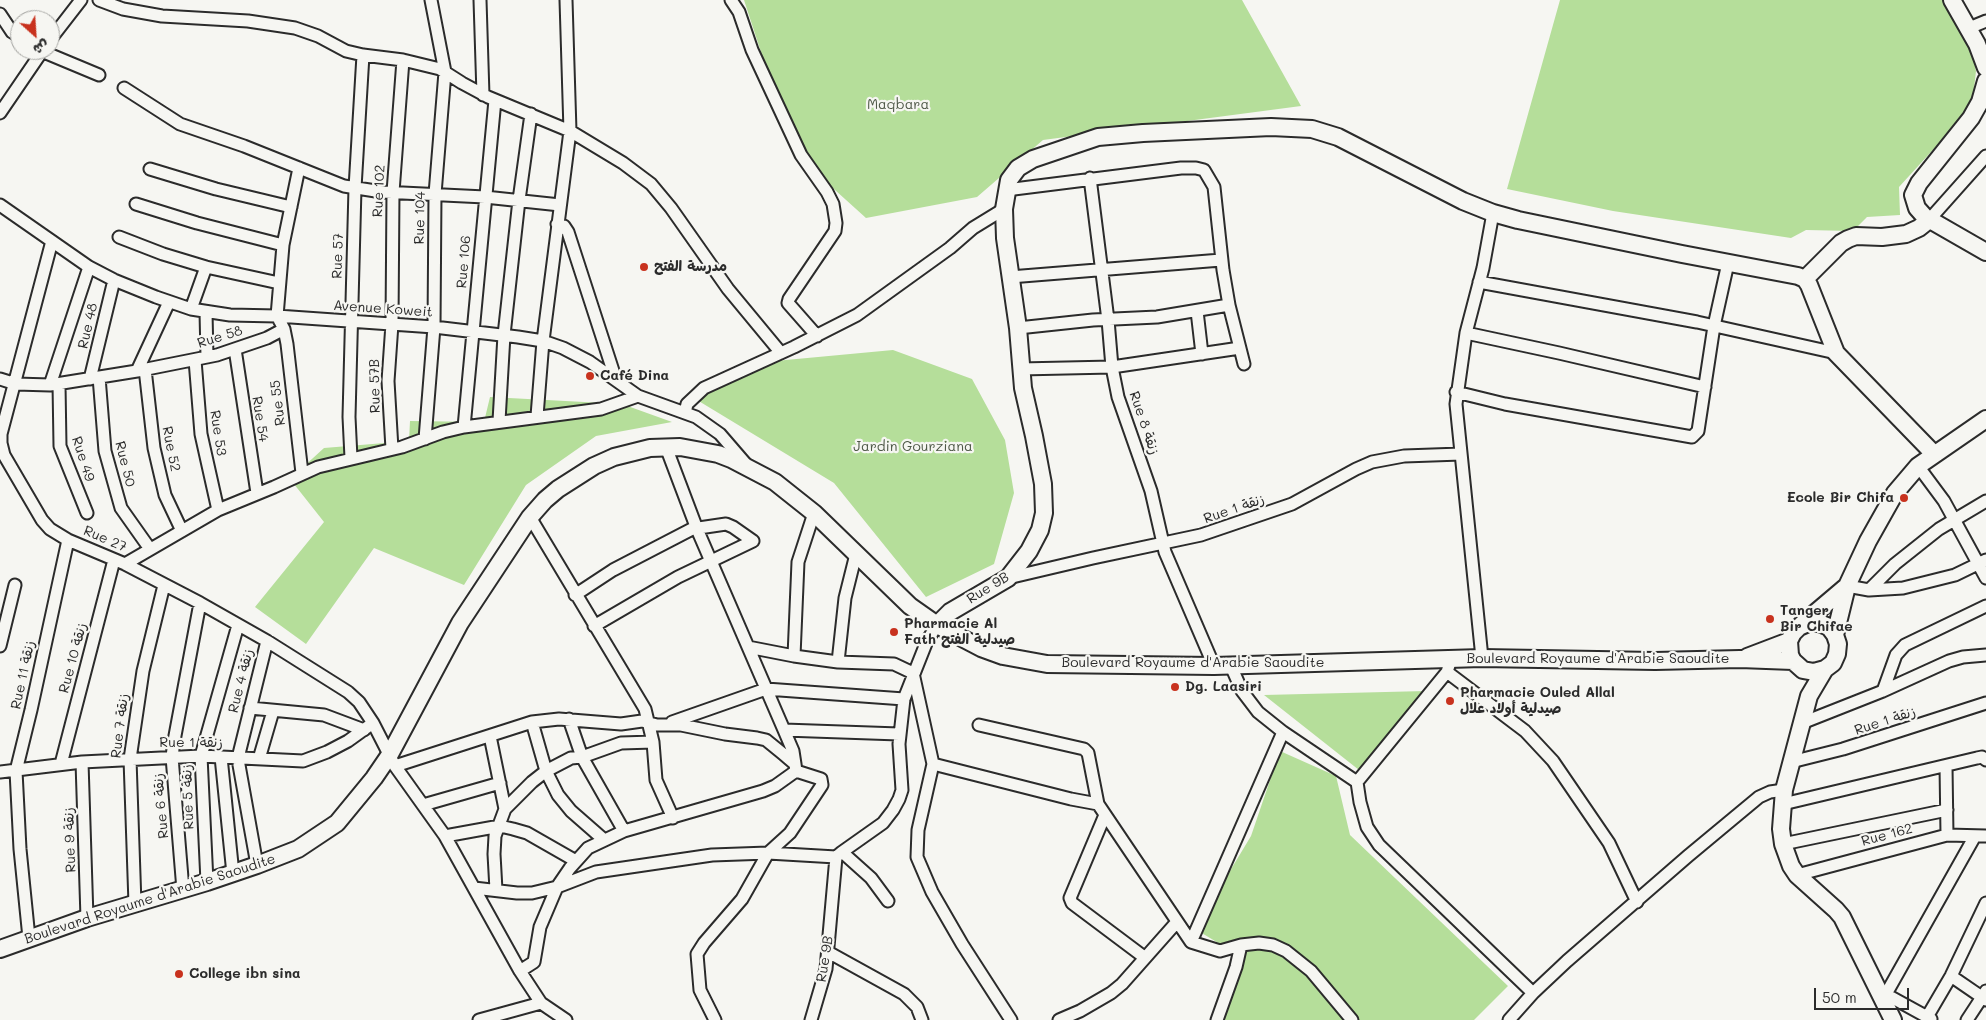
<!DOCTYPE html>
<meta charset="utf-8">
<style>
body{margin:0}
#map{position:relative;width:1986px;height:1020px;overflow:hidden;background:#f6f6f2;font-family:Mali,"Playpen Sans Arabic",sans-serif}
canvas{display:block}
.north{position:absolute;left:10px;top:10px;width:50px;height:50px;box-sizing:border-box;background:#f6f6f2;border:1px solid #a5a5a2;border-radius:50%;rotate:154deg;font-size:14px;font-weight:700;line-height:20px;text-align:center;color:#2b2b2b}
.north::after{content:'';display:block;margin:auto;width:18px;height:22px;background:#c8321e;clip-path:polygon(50% 0,100% 100%,50% 72%,0 100%)}
.scale{position:absolute;left:1814px;top:988px;width:95px;height:22px;box-sizing:border-box;border:2px solid #2b2b2b;border-top:0;padding-left:6px;font-size:15px;line-height:18px;white-space:nowrap;color:#2b2b2b;-webkit-text-stroke:4px #f6f6f2;paint-order:stroke}
</style>
<div id="map">
<canvas width="1986" height="1020"></canvas>
<div class="north">ش</div>
<div class="scale">50 m</div>
</div>
<script>
const ctx = document.querySelector('canvas').getContext('2d');
ctx.lineJoin = 'round';
function paint(path, color) {
  ctx.fillStyle = color;
  ctx.fill(path, 'evenodd');
}
function shape(rows) {
  const path = new Path2D();
  for (const r of rows) {
    path.moveTo(r[0], r[1]);
    for (let i = 2; i < r.length; i += 2) path.lineTo(r[i], r[i + 1]);
  }
  return path;
}
function stroke(path, color, width, dash) {
  ctx.strokeStyle = color;
  ctx.lineWidth = width;
  ctx.lineCap = dash ? 'butt' : 'round';
  ctx.setLineDash(dash || []);
  ctx.stroke(path);
}
function drawText(font, color, halo, rows, align = 'center') {
  ctx.font = font + ' Mali,"Playpen Sans Arabic",sans-serif';
  ctx.lineWidth = 4.5;
  ctx.setLineDash([]);
  ctx.textBaseline = 'middle';
  ctx.strokeStyle = halo;
  ctx.fillStyle = color;
  for (const [text, x, y, turn = 0] of rows) {
    ctx.save();
    ctx.translate(x, y);
    ctx.rotate((+turn || 0) * Math.PI / 180);
    ctx.textAlign = isNaN(turn) ? turn : align;
    if (halo) ctx.strokeText(text, 0, 0);
    ctx.fillText(text, 0, 0);
    ctx.restore();
  }
}
paint(shape([
 [744,0,1242,0,1301,106,1043,140,977,197,866,218,794,153],
 [1560,0,1945,0,1970,41,1976,71,1972,107,1899,187,1900,215,1867,217,1853,231,1806,230,1791,238,1613,211,1507,189],
 [893,350,972,379,1005,440,1014,493,994,564,926,597,834,483,697,400,743,364],
 [490,397,622,404,672,422,596,436,526,485,464,585,374,548,306,644,255,607,324,522,290,479,324,448,409,441,410,421,484,422],
 [1426,691,1359,770,1264,695],
 [1280,751,1336,776,1350,835,1508,986,1474,1020,1211,1020,1235,953,1195,929,1251,836]
]), '#b5de9a');
const street = shape([
 [99,0,123,9,162,16,248,21,295,28,318,36,346,51,363,55,403,60,440,69,462,83,488,97,570,131,623,163,651,184,671,208,728,289,781,353],
 [480,0,483,95],
 [731,0,739,12,752,50,801,155,827,192,833,204,836,223,835,231,789,299,788,303,817,336],
 [0,14,12,32,20,37],
 [1969,28,1986,21],
 [50,40,81,0],
 [39,50,99,75],
 [124,88,180,124,244,146,344,186,382,192,485,197,560,205],
 [0,113,43,50],
 [299,168,283,245,277,316,284,329,287,344,302,473],
 [150,169,216,189,291,207],
 [1090,178,1108,320,1112,367,1118,397,1151,491,1165,552,1214,666],
 [1006,190,1181,168,1196,168,1204,170,1214,187,1223,270,1229,305,1244,364],
 [136,204,197,223,283,245],
 [0,205,89,267,114,280,156,297,191,309,230,315,277,316,434,327,518,337,543,341,563,348,590,362,638,396,696,417,720,434,745,463],
 [1929,220,1986,156],
 [557,224,564,226,568,232,616,380],
 [119,237,163,254,206,267,279,283],
 [52,241,1,434,1,443,4,455,42,520,50,529,68,540,125,564,200,603,267,641,348,692,359,702,373,723,395,766,445,836,520,971,541,1003,566,1020],
 [1010,277,1221,260],
 [1479,282,1697,322,1836,353],
 [191,309,206,267],
 [1197,311,1202,354],
 [206,312,207,357],
 [1018,328,1093,320,1157,317,1229,305],
 [1466,333,1559,353,1705,387],
 [235,349,257,493],
 [195,360,201,434,218,510],
 [145,369,154,448,165,495,182,531],
 [1020,369,1112,367,1240,348],
 [137,371,169,302],
 [99,377,105,451,121,508,150,549],
 [0,379,16,384,50,385,137,371,217,355,267,338,284,329],
 [90,379,114,280],
 [59,384,60,446,87,513],
 [50,385,89,267],
 [1456,392,1505,404,1692,437,1698,431,1714,326,1728,263],
 [685,413,687,404,704,388,794,347,857,315,950,248,973,228,1004,209],
 [537,416,543,341,570,131,566,0],
 [499,421,504,335,519,200,531,114],
 [464,427,495,100],
 [425,439,434,327,435,194,445,72,431,0],
 [666,447,697,529,784,730,793,751,795,764],
 [392,449,388,381,392,324,393,192,403,60],
 [351,458,349,417,355,188,363,55],
 [1918,466,1944,501,1986,578],
 [530,517,645,709,653,742,656,780,673,818],
 [125,564,218,510,274,487,318,467,402,447,443,432,464,427,601,409,638,396],
 [1008,578,1093,558,1201,535,1292,504,1356,469,1372,462,1404,456,1461,454],
 [1847,586,1869,590,1903,588,1955,575,1986,560],
 [1869,590,1895,564,1939,529,1986,501],
 [575,595,613,570,692,529,726,524,733,527,753,541],
 [594,626,678,577,753,541],
 [0,646,15,585],
 [748,647,794,656,838,662,894,664,913,673,933,764,918,830,917,857,932,892,962,944,1011,1020],
 [794,656,798,562,814,513],
 [1482,658,1456,404,1466,333,1483,268,1493,213],
 [1451,659,1447,672,1357,782,1360,802,1367,827,1379,845,1533,993],
 [838,662,845,598,856,554],
 [1231,666,1242,691,1258,712,1283,732,1357,782],
 [1447,672,1525,731,1553,761,1609,843,1637,902],
 [1883,691,1896,655,1905,645,1986,606],
 [250,708,324,715,364,730],
 [569,719,582,757,624,831],
 [532,722,546,771,558,795,571,811,603,839],
 [672,722,766,689,904,699],
 [1802,723,1883,691,1949,661,1963,657,1986,655],
 [979,725,1084,749,1088,753,1098,804],
 [784,730,899,734],
 [490,736,505,809],
 [221,757,233,874],
 [238,758,267,641],
 [259,759,273,711],
 [82,762,87,918],
 [1791,762,1843,749,1986,703],
 [61,764,114,560],
 [933,764,1071,799,1098,804,1191,942,1220,951,1241,945,1259,943,1273,945,1286,951,1311,971,1352,1020],
 [239,765,257,865],
 [395,766,532,722,559,719,621,724,642,721,657,725,681,725,725,734,757,738,766,740,782,753,795,764,796,771],
 [1946,766,1947,835],
 [0,772,82,762,201,756,303,761,327,752,348,741,373,723],
 [1783,804,1977,758,1982,757,1986,760],
 [423,805,500,783],
 [1105,815,1070,898,1072,903,1144,957],
 [445,836,500,826,513,829,527,833,576,861],
 [1783,844,1947,810],
 [842,852,871,878,888,901],
 [1797,875,1947,835,1986,836],
 [207,882,201,756,238,625],
 [474,888,517,893,532,893,557,887,596,872,712,855,768,853,836,857],
 [183,890,172,757,174,741,200,603],
 [496,890,494,854,495,836,505,809,532,782,546,771,571,758,582,757,621,743,653,742],
 [135,904,130,759,143,671,164,585],
 [29,938,20,849,16,771,31,710,68,540],
 [1191,942,1283,732],
 [828,952,904,994,917,1007,922,1020],
 [520,971,534,962,540,927,557,887,570,868,588,848,624,831,763,791,775,786,796,771,821,779,822,785,790,833,768,853,742,899,704,943,697,954,700,990,715,1020],
 [1951,976,1986,1000],
 [1880,991,1931,1019],
 [1886,994,1975,836],
 [1927,1017,1951,976,1986,903],
 [479,1020,541,1003],
 [811,1020,826,969,836,857,842,852,883,823,893,810,899,799,902,790,899,744,904,699,927,641,937,625],
 [1059,1020,1080,1011,1111,993,1122,984,1176,923],
 [1217,1020,1236,967,1241,945],
 [1509,1020,1533,993,1567,961,1688,856,1759,797,1770,792,1784,790],
 [1967,1020,1986,991]
]);
const secondary = shape([
 [1952,0,1977,44,1986,68],
 [1986,81,1980,102,1971,118,1919,183,1913,195,1917,208,1925,217,1986,252],
 [1805,279,1841,243,1848,239,1856,236,1882,237,1906,234,1919,228,1929,220],
 [937,625,950,612,1008,578,1029,551,1040,530,1044,513,1043,484,1034,436,1023,388,1018,328,1005,238,1004,209,1009,180,1018,168,1033,159,1098,137,1143,133,1271,127,1312,129,1338,137,1463,201,1493,213,1518,220,1682,254,1798,276,1805,279,1809,285,1836,353,1934,454],
 [1801,625,1847,586],
 [1835,635,1847,586,1868,541,1895,493,1918,466,1986,419],
 [1747,657,1789,641],
 [1825,669,1814,672,1803,670,1793,661,1790,655,1789,641,1793,633,1799,627,1808,623,1819,623,1829,627,1835,635,1838,644,1837,654,1833,663,1825,669,1809,696,1784,790,1781,829,1783,844,1791,866,1797,875,1836,910,1842,917,1893,1020],
 [0,949,87,918,207,882,257,865,298,849,337,823,374,778,389,756,460,623,530,517,545,500,558,489,594,466,614,457,650,448,680,447,718,454,731,459,775,482,814,513,910,606,937,625,981,648,1003,656,1047,664,1214,666,1482,658,1655,661,1740,659,1793,661]
]);
stroke(street, '#2b2b2b', 15);
stroke(secondary, '#2b2b2b', 20);
stroke(street, '#f6f6f2', 11);
stroke(secondary, '#f6f6f2', 16);
for (const [x, y, r, color] of [
 [644,267,5,"#c8321e"],
 [590,376,5,"#c8321e"],
 [1904,498,5,"#c8321e"],
 [1770,619,5,"#c8321e"],
 [894,632,5,"#c8321e"],
 [1175,687,5,"#c8321e"],
 [1450,701,5,"#c8321e"],
 [179,974,5,"#c8321e"]
]) {
  const dot = new Path2D();
  dot.arc(x, y, r, 0, 2 * Math.PI);
  ctx.fillStyle = color;
  ctx.fill(dot);
  stroke(dot, '#f6f6f2', 2);
}
drawText('14px', '#4e5847', '#f6f6f2', [
 ["Maqbara",898,105],
 ["Jardin Gourziana",913,447]
]);
drawText('14px', '#2b2b2b', '#f6f6f2', [
 ["Rue 102",379,191,-87],
 ["Rue 104",420,218,-89],
 ["Rue 57",338,256,-88],
 ["Rue 106",464,262,-85],
 ["Avenue Koweit",383,309,4],
 ["Rue 48",88,326,-77],
 ["Rue 58",220,337,-17],
 ["Rue 57B",375,386,-91],
 ["Rue 55",278,403,-97],
 ["Rue 54",260,419,81],
 ["Rue 8 زنقة",1144,423,71],
 ["Rue 53",218,433,81],
 ["Rue 52",171,449,79],
 ["Rue 49",83,459,72],
 ["Rue 50",125,464,76],
 ["Rue 1 زنقة",1234,509,-19],
 ["Rue 27",105,539,23],
 ["Rue 9B",988,588,-32],
 ["Rue 10 زنقة",73,658,-75],
 ["Boulevard Royaume d'Arabie Saoudite",1598,659],
 ["Boulevard Royaume d'Arabie Saoudite",1193,663],
 ["Rue 11 زنقة",23,675,-78],
 ["Rue 4 زنقة",241,681,-76],
 ["Rue 1 زنقة",1885,721,-18],
 ["Rue 7 زنقة",120,726,-83],
 ["Rue 1 زنقة",191,743],
 ["Rue 5 زنقة",188,797,-92],
 ["Rue 6 زنقة",161,806,-95],
 ["Rue 162",1887,835,-15],
 ["Rue 9 زنقة",70,840,-92],
 ["Boulevard Royaume d'Arabie Saoudite",150,899,-18],
 ["Rue 9B",825,959,-81]
]);
drawText('bold 14px', '#2b2b2b', '#f6f6f2', [
 ["مدرسة الفتح",654,267],
 ["Café Dina",600,376],
 ["Ecole Bir Chifa",1894,498,"right"],
 ["Tanger",1780,611],
 ["Bir Chifae",1780,627],
 ["Pharmacie Al",904,624],
 ["Fath صيدلية الفتح",904,640],
 ["Dg. Laasiri",1185,687],
 ["Pharmacie Ouled Allal",1460,693],
 ["صيدلية أولاد علال",1460,709],
 ["College ibn sina",189,974]
], 'left');
</script>
